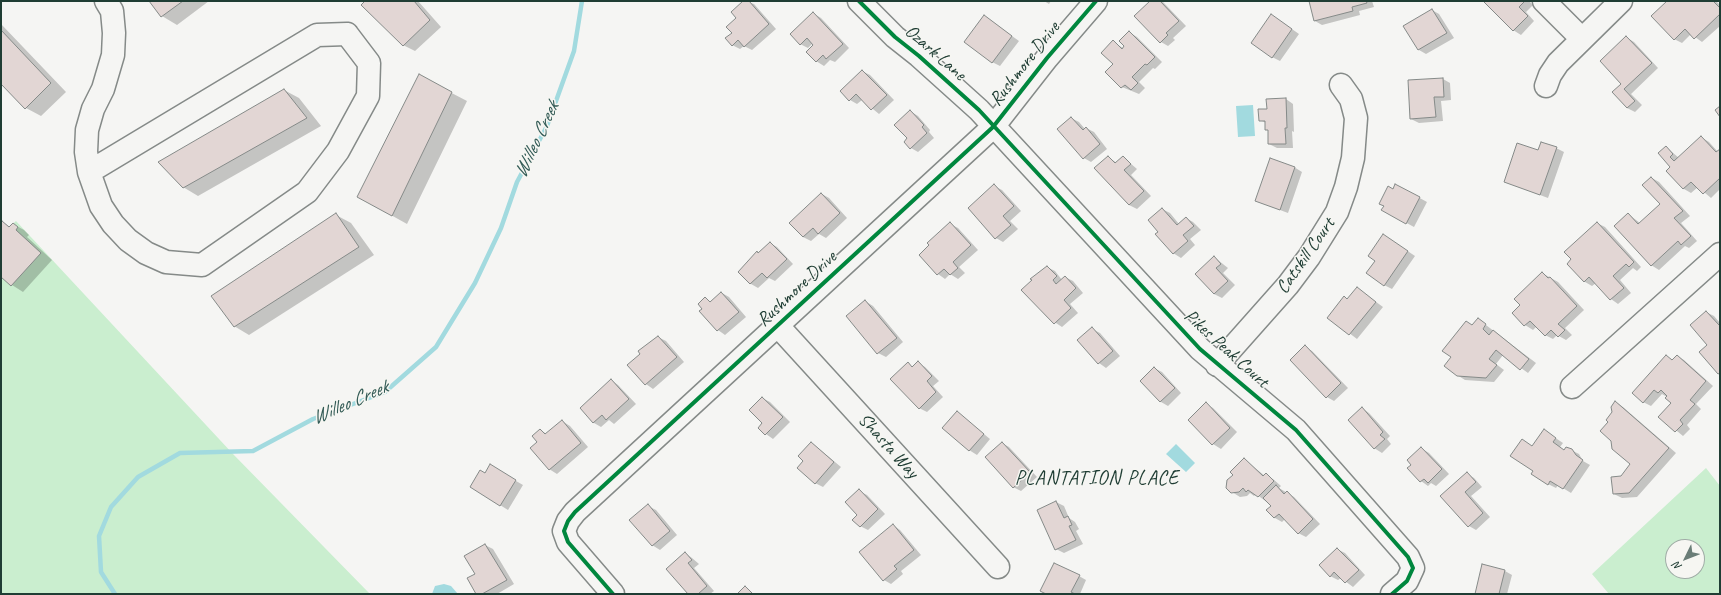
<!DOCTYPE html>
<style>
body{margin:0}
#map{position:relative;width:1721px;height:595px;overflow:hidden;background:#f5f5f3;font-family:Caveat,sans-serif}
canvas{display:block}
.frame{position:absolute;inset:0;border:2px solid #1f3d34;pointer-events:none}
.north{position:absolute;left:1665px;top:539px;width:40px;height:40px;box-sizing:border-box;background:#f6f6f2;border:1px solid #a0aca6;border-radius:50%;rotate:227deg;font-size:11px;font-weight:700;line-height:16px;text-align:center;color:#1f3d34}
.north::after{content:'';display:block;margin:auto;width:14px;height:18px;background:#6a7d77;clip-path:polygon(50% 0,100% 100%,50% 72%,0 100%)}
</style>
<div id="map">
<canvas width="1721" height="595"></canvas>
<div class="frame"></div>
<div class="north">N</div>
</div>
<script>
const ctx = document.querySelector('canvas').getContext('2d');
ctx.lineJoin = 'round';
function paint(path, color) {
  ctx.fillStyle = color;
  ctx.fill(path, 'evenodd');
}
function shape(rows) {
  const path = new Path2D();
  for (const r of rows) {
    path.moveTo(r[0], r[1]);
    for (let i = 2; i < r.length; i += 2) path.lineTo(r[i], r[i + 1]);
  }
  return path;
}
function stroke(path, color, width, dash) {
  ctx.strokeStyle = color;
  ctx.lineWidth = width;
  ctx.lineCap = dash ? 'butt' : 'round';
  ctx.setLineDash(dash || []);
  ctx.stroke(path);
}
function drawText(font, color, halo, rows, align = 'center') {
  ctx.font = font + ' Caveat,sans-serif';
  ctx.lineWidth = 3;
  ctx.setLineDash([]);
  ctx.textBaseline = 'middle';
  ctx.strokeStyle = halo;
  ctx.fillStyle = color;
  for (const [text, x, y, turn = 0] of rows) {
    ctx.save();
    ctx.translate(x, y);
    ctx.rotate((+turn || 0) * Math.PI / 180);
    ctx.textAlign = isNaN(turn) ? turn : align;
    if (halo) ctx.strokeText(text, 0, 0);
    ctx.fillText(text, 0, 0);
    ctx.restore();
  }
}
paint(shape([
 [16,221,233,454,370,594,1,594,1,235],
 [1706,468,1720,486,1720,594,1609,594,1592,574],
 [1673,547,1697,547,1697,571,1673,571]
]), '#caeecf');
paint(shape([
 [1253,105,1255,136,1238,137,1236,106],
 [1176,444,1195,463,1186,472,1166,454],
 [444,584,451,586,458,594,432,594,435,586]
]), '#a2dadf');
paint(shape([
 [151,1,209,1,177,25,162,16],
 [367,1,418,1,441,27,415,51,403,45],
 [745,1,754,4,776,29,752,50,744,46,740,49,732,45,733,33],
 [1044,1,1051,1,1049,4],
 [1151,1,1163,2,1186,26,1173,38,1175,40,1168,46,1161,42],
 [1310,1,1372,1,1374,7,1359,11,1360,15,1322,25,1315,21],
 [1484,1,1529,1,1533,5,1526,12,1534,21,1521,35,1513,30],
 [1669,1,1716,1,1720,5,1720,26,1702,42,1691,34,1682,43,1674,39],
 [1432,10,1439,14,1454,38,1426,54,1419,50],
 [813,13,821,18,849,48,835,62,830,60,824,66,816,61,813,43,808,48,800,44],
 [1279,20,1299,34,1280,61,1272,57],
 [991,21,1019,41,1000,66,992,62],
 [1,24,66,92,41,116,26,108,1,82],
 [1129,32,1137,37,1162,62,1155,69,1153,68,1139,82,1145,88,1139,94,1122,87,1114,64,1113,42,1123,48],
 [1626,37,1634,42,1658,68,1631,94,1642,105,1635,112,1627,108,1622,84],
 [862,71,870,75,894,100,879,114,862,100,857,104,850,100],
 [419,76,467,101,407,224,373,205],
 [1443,79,1450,83,1451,100,1441,101,1443,121,1419,123,1411,119],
 [284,90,299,98,321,126,198,196,183,187],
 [1286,99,1293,104,1294,132,1292,131,1293,148,1277,148,1269,144,1269,131,1266,129,1266,123,1260,120,1268,110],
 [910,111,918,116,930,130,929,132,934,138,918,152,911,148,909,138],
 [1071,118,1079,122,1085,129,1086,128,1094,132,1107,149,1091,162,1084,158],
 [1701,137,1709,142,1718,152,1720,150,1720,189,1711,198,1698,187,1691,193,1684,189,1667,171,1672,167,1666,147,1679,158],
 [1556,148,1564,152,1548,198,1505,182,1538,151],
 [1108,157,1117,163,1123,157,1137,169,1131,175,1151,196,1137,209,1129,205,1096,168],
 [1294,167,1302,172,1288,213,1256,201],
 [1652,178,1659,182,1690,216,1681,223,1697,241,1689,248,1685,246,1659,270,1651,265,1628,214,1640,223,1661,204],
 [1396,185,1427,202,1414,227,1390,214,1393,190],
 [994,186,1002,190,1021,211,1010,221,1018,229,1003,242,996,238],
 [822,194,829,198,847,218,826,238,819,234,811,241,803,237],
 [1162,209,1170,213,1179,224,1186,218,1193,222,1201,230,1190,239,1195,245,1181,258,1173,253,1159,232],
 [336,215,351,223,374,255,249,335,234,326],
 [3,222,10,227,13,224,24,230,29,235,27,237,52,260,23,292,12,285,1,275,1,224],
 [1597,223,1605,227,1641,267,1637,271,1633,268,1620,280,1631,293,1618,304,1611,299,1596,283,1592,286,1585,282,1568,264],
 [950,224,958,228,978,250,959,267,965,273,958,279,950,274,945,279,938,274],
 [1391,240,1415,256,1392,289,1384,285],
 [770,243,777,247,793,264,775,281,769,278,758,288,751,284,740,272],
 [1214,257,1228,268,1223,273,1235,285,1222,298,1214,294],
 [1047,267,1055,271,1062,280,1065,277,1073,281,1083,293,1070,304,1078,313,1062,327,1047,317,1041,310],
 [1542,273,1558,282,1584,310,1565,328,1572,335,1566,340,1557,335,1553,339,1545,335,1537,326,1533,330,1525,325,1514,313,1522,306],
 [1357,288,1383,307,1357,339,1328,317,1344,297,1348,299],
 [722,293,729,297,746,317,725,335,718,330,704,309,705,299,711,302],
 [865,301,873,306,903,342,886,357,878,353],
 [1706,312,1714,316,1720,323,1720,374,1709,345],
 [1478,319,1536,363,1528,373,1503,355,1496,364,1504,370,1494,382,1465,380,1457,375,1473,326],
 [1092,329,1100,333,1120,356,1106,368,1099,363],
 [658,337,666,341,684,362,653,389,646,384,629,365],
 [1305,347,1312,351,1348,388,1334,401,1327,397],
 [1666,356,1673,360,1677,356,1684,360,1713,386,1696,404,1701,409,1687,425,1690,429,1683,436,1660,417,1673,403,1667,397,1662,394,1651,406,1643,402],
 [918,363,925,367,939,381,933,386,943,397,927,412,919,408,908,364,913,367],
 [1154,368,1162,372,1181,393,1168,406,1161,402,1141,381],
 [611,380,618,385,636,404,614,424,609,420,601,427,594,423,581,408],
 [762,398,770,402,790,422,773,439,766,434],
 [1616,402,1623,407,1676,453,1637,497,1622,498,1614,494,1621,477,1632,464,1610,422],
 [1206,404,1213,408,1237,432,1221,449,1213,444,1189,420],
 [1362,408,1369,413,1390,436,1387,439,1391,444,1382,453,1374,448],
 [957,412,990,439,977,455,969,450],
 [562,421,570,426,588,447,557,474,549,469,539,442,540,430,547,434],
 [1551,435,1563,443,1560,447,1564,450,1571,450,1579,454,1583,461,1590,465,1571,493,1558,485,1556,488,1548,484,1534,471,1533,447],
 [812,443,841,467,823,487,815,483,805,461],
 [1002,443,1009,447,1037,477,1021,491,1013,487],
 [1421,448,1429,453,1449,474,1436,486,1431,483,1428,486,1421,481,1409,468],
 [1244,459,1265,476,1273,479,1281,486,1279,488,1294,497,1320,524,1306,537,1298,533,1285,519,1282,522,1275,518,1268,510,1272,506,1256,494,1254,496,1250,493,1247,496,1240,497,1232,492,1234,475],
 [490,466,523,485,508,510,471,487,485,475],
 [1467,474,1474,478,1482,487,1471,496,1490,517,1476,530,1469,526,1442,496],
 [859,491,867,495,885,514,868,530,860,526],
 [1056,502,1064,506,1069,518,1075,522,1079,529,1076,531,1083,544,1064,553,1056,549],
 [648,506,656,510,677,535,660,550,652,545],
 [893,525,900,530,921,555,901,571,903,574,891,584,884,580],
 [485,545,493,549,514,584,497,594,477,594,476,574],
 [1337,549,1345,553,1365,575,1353,587,1341,578,1338,580,1330,576],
 [685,553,692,558,699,564,694,568,714,591,710,594,689,594],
 [1505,571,1512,575,1507,594,1476,594],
 [1079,576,1086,580,1080,594,1047,594]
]), '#0003');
stroke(shape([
 [115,594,101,572,99,536,111,507,138,477,180,453,253,451,313,419,385,392,436,347,475,283,501,228,517,182,547,126,574,51,582,1]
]), '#a2dadf', 4.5);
const building = shape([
 [149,1,183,1,161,17,149,1],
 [365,1,414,1,430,20,403,46,361,5,365,1],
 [743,1,749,1,769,24,744,47,738,40,732,46,725,38,732,33,726,27,736,18,731,12,743,1],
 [1150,1,1160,1,1179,21,1166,33,1168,35,1160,43,1134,16,1150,1],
 [1309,1,1366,1,1367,3,1352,7,1353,11,1314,21,1309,1],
 [1483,1,1525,1,1519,7,1528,16,1513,31,1483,1],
 [1667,1,1713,1,1720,8,1720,14,1694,39,1685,29,1674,40,1651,16,1667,1],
 [1432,9,1447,33,1418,50,1403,26,1432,9],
 [813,12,843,44,826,59,823,55,816,62,806,52,813,45,807,38,800,45,790,34,813,12],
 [1271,14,1292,29,1272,58,1251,43,1271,14],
 [984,15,1012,36,992,63,964,42,984,15],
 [1,30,51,83,25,109,1,84,1,30],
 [1129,31,1155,57,1147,65,1145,64,1132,77,1138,83,1131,90,1125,85,1121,88,1105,72,1113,64,1101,53,1113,40,1122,49,1124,46,1119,41,1129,31],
 [1626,36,1652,63,1624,89,1635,101,1627,108,1612,92,1621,84,1600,61,1626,36],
 [862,70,887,95,871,110,856,94,849,101,840,91,862,70],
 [419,74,452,92,392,216,357,197,419,74],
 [1443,78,1444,97,1434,97,1436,117,1410,119,1408,80,1443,78],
 [284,89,307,118,183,188,158,162,284,89],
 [1286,98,1287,128,1285,128,1286,144,1268,144,1268,130,1265,130,1265,121,1259,121,1258,109,1267,109,1266,99,1286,98],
 [1720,106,1720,117,1715,110,1720,106],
 [910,110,924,125,922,127,927,133,910,149,904,142,907,138,894,125,910,110],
 [1071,117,1083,130,1086,127,1100,144,1083,159,1057,129,1071,117],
 [1701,136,1716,152,1720,149,1720,178,1703,194,1691,182,1683,189,1666,171,1670,167,1658,153,1666,146,1673,154,1670,157,1674,161,1701,136],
 [1541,142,1557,147,1540,195,1504,182,1517,143,1538,150,1541,142],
 [1108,156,1115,163,1123,156,1131,164,1124,170,1144,191,1129,205,1094,168,1108,156],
 [1270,158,1295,167,1280,210,1255,201,1270,158],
 [1651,177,1683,211,1674,218,1691,236,1681,245,1678,241,1651,266,1614,226,1628,213,1638,224,1660,204,1642,185,1651,177],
 [994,184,1014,206,1003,216,1011,225,995,239,968,208,994,184],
 [1395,184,1420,197,1406,224,1381,210,1384,206,1379,204,1388,186,1393,189,1395,184],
 [821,193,840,213,818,234,813,228,803,237,789,223,821,193],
 [1162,208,1177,225,1186,217,1194,226,1183,235,1188,241,1173,254,1155,234,1158,232,1148,220,1162,208],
 [336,213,359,247,234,327,211,296,336,213],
 [2,221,9,227,13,223,18,227,16,230,41,253,11,286,1,277,1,223,2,221],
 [950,222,971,245,953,262,958,268,950,275,944,269,937,275,919,255,929,245,927,243,950,222],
 [1597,222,1634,262,1629,267,1626,264,1613,276,1624,288,1610,300,1589,277,1584,282,1567,264,1571,259,1564,252,1597,222],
 [1383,234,1408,251,1384,286,1366,273,1375,261,1368,256,1383,234],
 [770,242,787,259,767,278,762,273,750,284,738,272,757,251,758,253,770,242],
 [1214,256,1221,264,1216,268,1228,281,1214,294,1195,274,1214,256],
 [1047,266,1057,276,1053,280,1056,284,1065,276,1076,288,1064,300,1071,308,1054,324,1021,290,1032,280,1030,279,1047,266],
 [1542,272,1548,278,1550,277,1577,306,1558,324,1565,330,1558,337,1551,330,1545,336,1530,321,1524,326,1512,313,1520,305,1514,299,1542,272],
 [1357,287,1376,302,1349,335,1327,318,1344,296,1347,299,1357,287],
 [721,292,739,312,717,331,699,311,702,309,698,304,705,297,710,302,721,292],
 [865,300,897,338,877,354,846,316,865,300],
 [1706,311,1719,325,1720,324,1720,373,1718,374,1699,352,1707,345,1690,325,1706,311],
 [1478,318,1486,324,1483,329,1489,335,1493,330,1529,359,1520,370,1496,350,1489,359,1497,365,1486,378,1457,376,1444,366,1451,357,1442,351,1466,321,1472,325,1478,318],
 [1092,327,1113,351,1098,364,1077,340,1092,327],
 [658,336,677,357,645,385,627,365,640,354,638,351,658,336],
 [1305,345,1341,383,1326,398,1290,360,1305,345],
 [1666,355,1672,360,1677,355,1706,381,1690,400,1695,404,1680,420,1683,424,1675,432,1658,417,1671,403,1665,398,1667,396,1661,390,1658,393,1654,390,1643,403,1632,393,1666,355],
 [918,361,932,376,927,381,936,392,919,409,890,379,908,362,912,367,918,361],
 [1154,367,1175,388,1160,402,1140,381,1154,367],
 [611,379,629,399,606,420,602,415,593,423,580,408,611,379],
 [762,397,783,417,765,435,758,428,762,423,749,410,762,397],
 [1615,401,1669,448,1629,493,1613,494,1611,477,1621,476,1630,464,1612,449,1611,441,1600,431,1608,422,1606,420,1612,412,1611,407,1615,401],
 [1206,402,1230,428,1212,445,1188,420,1206,402],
 [1362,407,1383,432,1380,435,1385,439,1374,449,1348,420,1362,407],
 [957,411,984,434,969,451,942,428,957,411],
 [562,420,581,443,549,470,530,448,537,442,532,436,540,429,545,434,562,420],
 [1544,429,1556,438,1553,442,1564,450,1566,447,1572,449,1576,455,1583,460,1563,489,1550,481,1548,485,1531,474,1533,471,1510,456,1522,439,1532,446,1544,429],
 [811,442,834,462,815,484,797,468,803,461,798,456,811,442],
 [1002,442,1030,472,1013,488,985,457,1002,442],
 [1421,447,1442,469,1428,483,1424,479,1420,482,1407,468,1411,465,1407,460,1421,447],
 [1244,458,1263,476,1266,473,1274,481,1258,497,1248,490,1246,492,1243,488,1239,492,1231,493,1226,488,1227,480,1233,475,1230,472,1244,458],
 [490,464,516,480,500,506,470,487,480,470,485,473,490,464],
 [1467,472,1476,482,1465,492,1483,513,1468,527,1440,496,1467,472],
 [1276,485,1284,494,1287,491,1313,519,1298,534,1279,514,1274,518,1266,510,1271,506,1263,498,1276,485],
 [859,489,878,509,860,527,852,520,857,515,845,502,859,489],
 [1056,501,1064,518,1068,516,1072,525,1069,526,1076,540,1055,550,1037,510,1056,501],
 [648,504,670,531,652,546,629,520,648,504],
 [893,524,914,550,894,566,897,569,883,581,859,552,893,524],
 [485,544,507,580,482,594,476,594,467,578,475,574,464,556,485,544],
 [1337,548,1359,570,1345,583,1334,572,1330,577,1319,565,1337,548],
 [685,552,692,560,688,563,707,586,698,594,688,594,666,569,685,552],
 [1054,563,1080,575,1071,592,1075,594,1046,594,1040,591,1054,563],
 [1482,564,1505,570,1499,594,1475,594,1482,564],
 [745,586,753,594,737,594,745,586]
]);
paint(building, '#e2d6d4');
stroke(building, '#858a88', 1);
const minor = shape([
 [859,1,895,37,919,56,979,110,1200,349,1296,430,1408,557,1413,568,1407,581,1392,594],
 [1544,1,1582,39],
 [347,34,369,63,368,96,338,151,307,192,202,265,166,262,146,253,128,240,113,224,101,206,89,172,317,35,347,34],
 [1546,86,1550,75,1558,63,1621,1],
 [89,172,86,152,87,130,93,109,103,89,113,55,114,33,112,11,106,1],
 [778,326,998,567],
 [1217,365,1288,285,1309,257,1337,212,1346,187,1353,158,1356,118,1351,99,1341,85],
 [1572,387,1720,254],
 [613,594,568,542,564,531,568,521,575,512,993,127,1047,58,1096,1]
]);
stroke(minor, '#858a88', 25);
stroke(minor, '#f5f5f3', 22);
stroke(shape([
 [859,1,895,37,919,56,979,110,1200,349,1296,430,1408,557,1413,568,1407,581,1392,594],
 [613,594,568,542,564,531,568,521,575,512,993,127,1047,58,1096,1]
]), '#00873e', 4);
drawText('19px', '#1f3d34', '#f6f6f2', [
 ["Ozark Lane",935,53,41],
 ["Rushmore Drive",1025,64,-52],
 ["Catskill Court",1306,256,-55],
 ["Rushmore Drive",797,289,-43],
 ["Pikes Peak Court",1226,349,42],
 ["Shasta Way",888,446,48]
]);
drawText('italic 20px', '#325a55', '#f6f6f2', [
 ["Willeo Creek",537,140,-65],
 ["Willeo Creek",350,403,-24]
]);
ctx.letterSpacing = '1px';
drawText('20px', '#1f3d34', '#f6f6f2', [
 ["PLANTATION PLACE",1097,479]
]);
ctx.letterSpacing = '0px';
</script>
